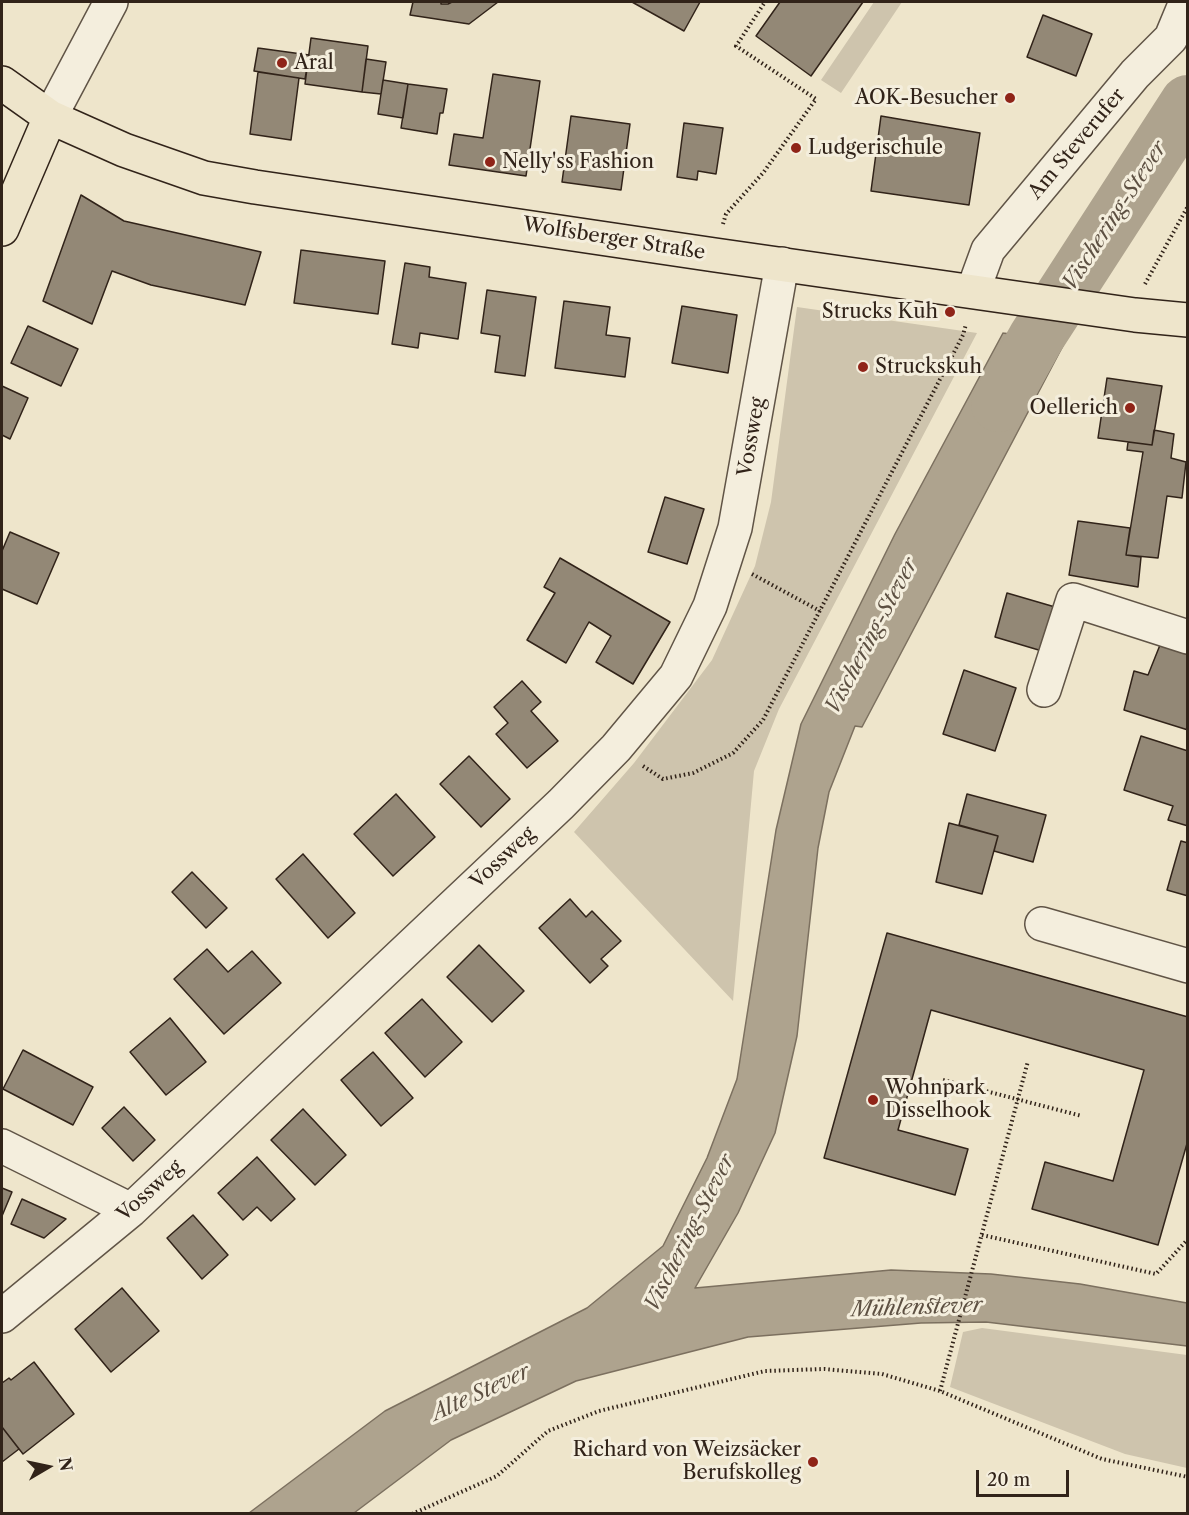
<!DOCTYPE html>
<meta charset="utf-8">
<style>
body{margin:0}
#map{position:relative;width:1189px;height:1515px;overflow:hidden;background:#eee5cb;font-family:"Libre Caslon Text",serif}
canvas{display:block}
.frame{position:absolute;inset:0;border:3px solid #312319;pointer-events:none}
.north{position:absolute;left:18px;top:1437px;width:60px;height:60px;-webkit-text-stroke:4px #f4eedd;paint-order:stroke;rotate:81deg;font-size:16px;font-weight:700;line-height:24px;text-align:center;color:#312319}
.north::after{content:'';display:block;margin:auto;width:21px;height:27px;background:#312319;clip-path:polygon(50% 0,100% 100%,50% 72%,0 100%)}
.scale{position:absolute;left:976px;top:1470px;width:93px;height:27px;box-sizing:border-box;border:3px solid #312319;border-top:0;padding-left:8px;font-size:18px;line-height:21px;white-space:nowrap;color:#312319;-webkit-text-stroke:4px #f4eedd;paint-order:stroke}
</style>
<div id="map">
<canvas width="1189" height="1515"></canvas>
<div class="frame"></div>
<div class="north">N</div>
<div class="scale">20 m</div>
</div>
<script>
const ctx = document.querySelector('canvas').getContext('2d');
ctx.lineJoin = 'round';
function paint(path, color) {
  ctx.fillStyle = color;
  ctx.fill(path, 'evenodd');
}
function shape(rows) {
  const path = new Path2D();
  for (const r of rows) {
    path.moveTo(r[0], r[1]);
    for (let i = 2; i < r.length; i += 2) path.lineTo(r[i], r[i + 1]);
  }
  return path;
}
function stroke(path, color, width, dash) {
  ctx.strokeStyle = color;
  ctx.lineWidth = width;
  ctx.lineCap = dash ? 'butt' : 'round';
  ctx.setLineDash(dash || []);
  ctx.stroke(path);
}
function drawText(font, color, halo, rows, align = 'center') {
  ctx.font = font + ' "Libre Caslon Text",serif';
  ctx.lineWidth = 6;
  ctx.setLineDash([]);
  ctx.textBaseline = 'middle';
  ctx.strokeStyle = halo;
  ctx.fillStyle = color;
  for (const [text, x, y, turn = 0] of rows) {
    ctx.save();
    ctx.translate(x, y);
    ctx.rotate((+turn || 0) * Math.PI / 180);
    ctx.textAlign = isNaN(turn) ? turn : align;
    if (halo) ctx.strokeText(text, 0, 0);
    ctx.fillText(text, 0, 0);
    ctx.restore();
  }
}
paint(shape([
 [874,2,902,2,841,93,821,80],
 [797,307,977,333,779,709,754,771,733,1001,574,832,634,763,712,660,755,566,771,502],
 [982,1328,1187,1355,1187,1468,1125,1454,950,1387,963,1332]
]), '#cec4ad');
const water = shape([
 [1003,333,1065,342,862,727,855,726,829,792,818,848,797,1036,775,1133,738,1213,695,1288,891,1270,991,1274,1080,1284,1187,1303,1187,1346,986,1322,921,1323,748,1337,576,1381,451,1440,354,1513,249,1513,385,1411,587,1308,663,1246,707,1158,737,1079,776,830,801,724,895,534,1003,333]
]);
paint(water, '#aea38e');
stroke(water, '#7c705f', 1.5);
stroke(shape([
 [999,404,1036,338,1188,103]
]), '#aea38e', 56);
const building = shape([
 [413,2,441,2,441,4,448,4,452,2,498,2,469,24,410,15,413,2],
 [632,2,700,2,684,31,632,2],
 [780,2,863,2,811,76,756,36,780,2],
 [1043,15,1092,34,1076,76,1027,57,1043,15],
 [311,38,368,46,362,92,305,84,311,38],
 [258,48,309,55,305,79,254,71,258,48],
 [366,59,386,62,381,94,362,92,366,59],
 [258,72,299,78,291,140,250,134,258,72],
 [493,74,540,81,526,176,449,165,454,134,483,138,493,74],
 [383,80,408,84,403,118,378,114,383,80],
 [408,84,447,89,443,113,440,113,437,134,401,128,408,84],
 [571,116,630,124,621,190,562,182,571,116],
 [881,116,980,133,969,205,871,191,881,116],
 [684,123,723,128,716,174,698,171,697,180,677,177,684,123],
 [81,195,124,221,261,252,245,305,151,285,112,271,92,324,43,301,81,195],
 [301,250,385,261,378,314,294,303,301,250],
 [405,263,430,267,429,277,466,283,458,339,420,333,418,348,392,344,405,263],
 [487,290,536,297,525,376,495,372,500,336,481,333,487,290],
 [564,301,610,307,606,335,630,338,625,377,555,368,564,301],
 [682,306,737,315,728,373,672,363,682,306],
 [28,326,78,349,61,386,11,363,28,326],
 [1107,378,1162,386,1152,445,1098,438,1107,378],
 [2,386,28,398,10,439,2,435,2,386],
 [1154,430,1174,434,1171,458,1186,462,1182,498,1167,496,1158,558,1126,555,1143,452,1127,450,1128,442,1152,445,1154,430],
 [665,497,704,509,687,564,648,552,665,497],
 [1078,521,1130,528,1126,555,1141,557,1138,587,1069,575,1078,521],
 [10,532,59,553,37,604,2,589,2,551,10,532],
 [560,558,670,622,633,684,596,662,611,636,589,622,566,663,527,640,555,593,544,587,560,558],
 [1007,593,1055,607,1042,651,995,637,1007,593],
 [1162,640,1188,648,1188,730,1124,710,1134,671,1148,675,1162,640],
 [964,670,1016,688,995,751,943,734,964,670],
 [522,681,541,702,531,711,558,741,527,768,496,734,508,723,494,707,522,681],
 [1141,736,1188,751,1188,826,1168,820,1173,806,1124,790,1141,736],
 [469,756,510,799,481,827,440,784,469,756],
 [396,794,435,837,393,876,354,834,396,794],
 [967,794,1046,815,1033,862,994,851,998,836,959,825,967,794],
 [949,823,998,836,982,894,936,882,949,823],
 [1181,841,1188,843,1188,896,1167,890,1181,841],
 [303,854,355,913,328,938,276,879,303,854],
 [192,872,227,908,206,928,172,892,192,872],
 [570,899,586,917,592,911,621,941,601,959,608,966,590,983,539,928,570,899],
 [887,933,1188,1017,1188,1140,1158,1245,1032,1209,1045,1162,1113,1181,1144,1070,931,1010,898,1130,968,1149,955,1195,824,1158,887,933],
 [479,945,524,991,492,1022,447,977,479,945],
 [207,949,228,972,252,951,281,983,224,1034,174,979,207,949],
 [422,999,462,1042,425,1077,385,1033,422,999],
 [170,1018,206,1062,166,1095,130,1052,170,1018],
 [23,1050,93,1087,73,1125,3,1089,23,1050],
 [373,1052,413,1098,381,1126,341,1080,373,1052],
 [124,1107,155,1140,133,1161,102,1128,124,1107],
 [303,1109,346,1155,315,1185,271,1140,303,1109],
 [257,1157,295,1199,271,1221,257,1207,243,1220,218,1193,257,1157],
 [2,1188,12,1192,2,1216,2,1188],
 [22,1199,66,1219,44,1238,11,1224,22,1199],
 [193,1215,228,1255,202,1279,167,1238,193,1215],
 [122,1288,159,1331,111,1372,75,1329,122,1288],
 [34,1362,74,1414,23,1454,2,1427,2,1383,9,1378,11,1380,34,1362],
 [2,1427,19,1449,2,1462,2,1427]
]);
paint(building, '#938876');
stroke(building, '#312319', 1.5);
const minor = shape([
 [50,117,111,2],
 [973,291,988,250,1135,74,1171,38,1186,2],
 [1044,690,1073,600,1188,637],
 [1042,924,1188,966],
 [2,1146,131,1210],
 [2,1316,131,1210,561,804,616,748,676,676,710,606,735,528,782,264]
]);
const major = shape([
 [2,83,50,117,124,150,204,178,255,187,715,255,1135,315,1188,320],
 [2,229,50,117]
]);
stroke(minor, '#605446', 36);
stroke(major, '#312319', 36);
stroke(shape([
 [723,224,726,214,763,173,816,99,736,46,765,2],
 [1145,284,1188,206],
 [752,574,820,611],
 [643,766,663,779,693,773,733,753,763,720,963,335,966,324],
 [943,1080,1082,1116],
 [982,1235,1156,1274,1188,1239],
 [940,1391,1028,1061],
 [412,1514,497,1476,548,1431,599,1411,765,1371,824,1369,882,1374,940,1391,1102,1459,1188,1477]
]), '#312319', 4, [1.5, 3]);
stroke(minor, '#f4eedd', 33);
stroke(major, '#eee5cb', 33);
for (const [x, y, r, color] of [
 [282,63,6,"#8f2418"],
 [1010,98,6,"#8f2418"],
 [796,148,6,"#8f2418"],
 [490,162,6,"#8f2418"],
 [950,312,6,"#8f2418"],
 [863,367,6,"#8f2418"],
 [1130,408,6,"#8f2418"],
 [873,1100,6,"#8f2418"],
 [813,1462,6,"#8f2418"]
]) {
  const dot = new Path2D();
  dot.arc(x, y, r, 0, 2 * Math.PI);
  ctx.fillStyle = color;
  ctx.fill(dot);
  stroke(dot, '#f4eedd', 2);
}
drawText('20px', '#312319', '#f4eedd', [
 ["Aral",294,63],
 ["AOK-Besucher",998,98,"right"],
 ["Ludgerischule",808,148],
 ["Nelly'ss Fashion",502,162],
 ["Strucks Kuh",938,312,"right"],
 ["Struckskuh",875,367],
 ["Oellerich",1118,408,"right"],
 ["Wohnpark",885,1088],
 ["Disselhook",885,1111],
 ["Richard von Weizsäcker",801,1450,"right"],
 ["Berufskolleg",801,1473,"right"]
], 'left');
drawText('20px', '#312319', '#f4eedd', [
 ["Am Steverufer",1077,144,-50],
 ["Wolfsberger Straße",614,239,9],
 ["Vossweg",752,437,-80],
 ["Vossweg",503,858,-43],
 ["Vossweg",150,1191,-42]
]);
drawText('italic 21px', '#5d5042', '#f4eedd', [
 ["Vischering-Stever",1115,216,-57],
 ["Vischering-Stever",872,636,-62],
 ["Vischering-Stever",690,1233,-63],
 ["Mühlenstever",917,1308,-2],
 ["Alte Stever",481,1393,-25]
]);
</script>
